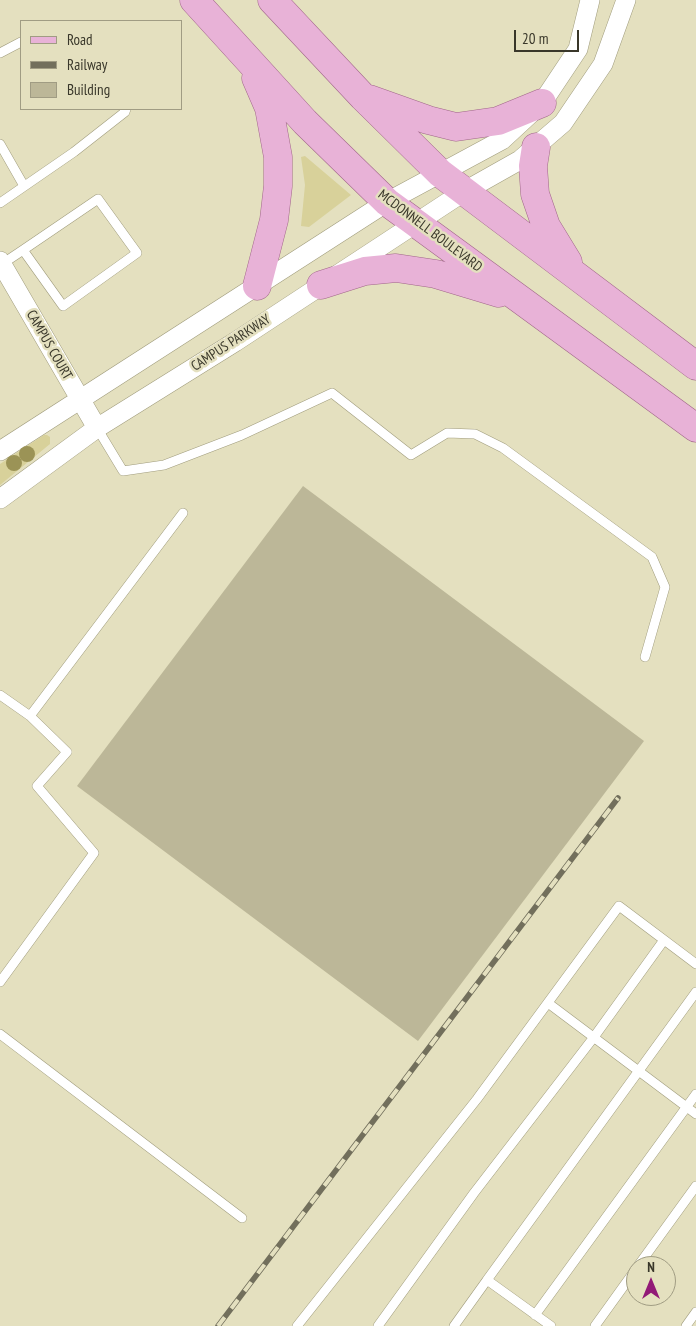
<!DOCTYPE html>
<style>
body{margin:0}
#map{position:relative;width:696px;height:1326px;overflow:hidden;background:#e4e0bf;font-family:"PT Sans Narrow",sans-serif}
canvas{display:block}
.legend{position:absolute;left:20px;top:20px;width:162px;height:90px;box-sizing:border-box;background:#e4e0bf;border:1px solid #a09c83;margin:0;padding:6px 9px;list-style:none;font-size:15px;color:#39372a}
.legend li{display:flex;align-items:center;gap:10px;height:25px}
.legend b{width:25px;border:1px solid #a09c83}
.north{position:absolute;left:626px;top:1256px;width:50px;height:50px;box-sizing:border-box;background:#e4e0bf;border:1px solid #a09c83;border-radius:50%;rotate:0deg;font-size:14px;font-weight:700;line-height:20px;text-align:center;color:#39372a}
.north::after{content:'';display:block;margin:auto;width:18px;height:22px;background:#921a77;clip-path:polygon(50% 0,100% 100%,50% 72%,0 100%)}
.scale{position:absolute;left:514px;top:30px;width:65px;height:22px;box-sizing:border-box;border:2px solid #39372a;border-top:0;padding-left:6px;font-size:15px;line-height:18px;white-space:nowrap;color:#39372a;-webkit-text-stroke:4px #e4e0bf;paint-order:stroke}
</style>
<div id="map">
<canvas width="696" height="1326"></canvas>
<ul class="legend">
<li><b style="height:6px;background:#e8b2d7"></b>Road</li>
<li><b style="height:6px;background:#726f5c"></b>Railway</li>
<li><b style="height:14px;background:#bcb798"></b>Building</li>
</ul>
<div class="north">N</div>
<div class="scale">20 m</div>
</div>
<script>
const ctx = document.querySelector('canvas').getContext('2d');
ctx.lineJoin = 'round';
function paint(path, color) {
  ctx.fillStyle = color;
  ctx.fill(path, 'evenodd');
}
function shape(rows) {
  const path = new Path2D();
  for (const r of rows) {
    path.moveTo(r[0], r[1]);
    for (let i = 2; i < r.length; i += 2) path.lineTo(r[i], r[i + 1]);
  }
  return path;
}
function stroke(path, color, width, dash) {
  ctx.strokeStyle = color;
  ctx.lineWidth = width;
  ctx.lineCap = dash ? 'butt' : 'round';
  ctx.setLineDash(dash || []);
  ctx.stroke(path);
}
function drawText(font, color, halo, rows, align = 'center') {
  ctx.font = font + ' "PT Sans Narrow",sans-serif';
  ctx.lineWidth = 5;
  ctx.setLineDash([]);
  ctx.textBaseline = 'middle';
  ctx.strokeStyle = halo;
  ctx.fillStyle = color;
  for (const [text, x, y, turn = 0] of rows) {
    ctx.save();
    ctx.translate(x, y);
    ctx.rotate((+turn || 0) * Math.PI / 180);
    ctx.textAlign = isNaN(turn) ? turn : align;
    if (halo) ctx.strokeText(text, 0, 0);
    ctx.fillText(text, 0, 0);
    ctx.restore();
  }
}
paint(shape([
 [305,156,351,195,309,227,301,226,305,185,301,157],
 [44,435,47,435,50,437,50,444,0,485,0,464]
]), '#d8d19a');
paint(shape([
 [303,486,644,741,418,1041,77,786]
]), '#bcb798');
const lane = shape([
 [0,53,21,42],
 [0,144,24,186],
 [0,203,74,152,125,112,126,109],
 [2,264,23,250,98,199,137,253,63,306,23,250],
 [97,428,123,471,164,465,242,435,332,393,411,455,447,433,475,434,503,448,652,557,665,587,645,657],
 [0,695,30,716,183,513],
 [0,982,94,853,37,786,67,752,30,716],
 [548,1003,696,1114],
 [0,1034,242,1218],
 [638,1266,696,1186],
 [487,1280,696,992],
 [535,1315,696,1094],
 [297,1326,477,1099,619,906,696,964],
 [378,1326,474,1193,594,1037,664,940],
 [454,1326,487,1280,551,1326],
 [595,1326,636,1269],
 [686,1326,696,1312]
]);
const street = shape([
 [0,261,97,428],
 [0,451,387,202,502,140,542,103,578,49,590,0],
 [0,499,97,428,235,342,465,191,520,160,563,123,603,64,626,0]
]);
const primary = shape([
 [194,0,305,122,387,202,696,428],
 [272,0,363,97,440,173,696,366],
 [256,78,269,108,278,157,278,186,274,220,257,286],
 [369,99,428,120,456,127,498,121,542,103],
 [536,147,533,166,535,194,546,226,568,262],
 [321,285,365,271,396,268,436,274,499,293]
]);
stroke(lane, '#a09c7d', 10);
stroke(street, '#a09c7d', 20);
stroke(primary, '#a06689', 29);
stroke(lane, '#fff', 9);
stroke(street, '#fff', 19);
stroke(primary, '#e8b2d7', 28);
const rail = shape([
 [218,1326,618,798]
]);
stroke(rail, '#726f5c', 5.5);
stroke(rail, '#e4e0bf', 4, [11]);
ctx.fillStyle = '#9b9356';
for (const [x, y] of [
 [27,454],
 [14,463]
]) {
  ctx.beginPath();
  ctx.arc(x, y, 8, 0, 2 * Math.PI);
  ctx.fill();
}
drawText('14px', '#39372a', '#e4e0bf', [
 ["MCDONNELL BOULEVARD",430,231,37],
 ["CAMPUS PARKWAY",231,343,-33],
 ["CAMPUS COURT",49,345,60]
]);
</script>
